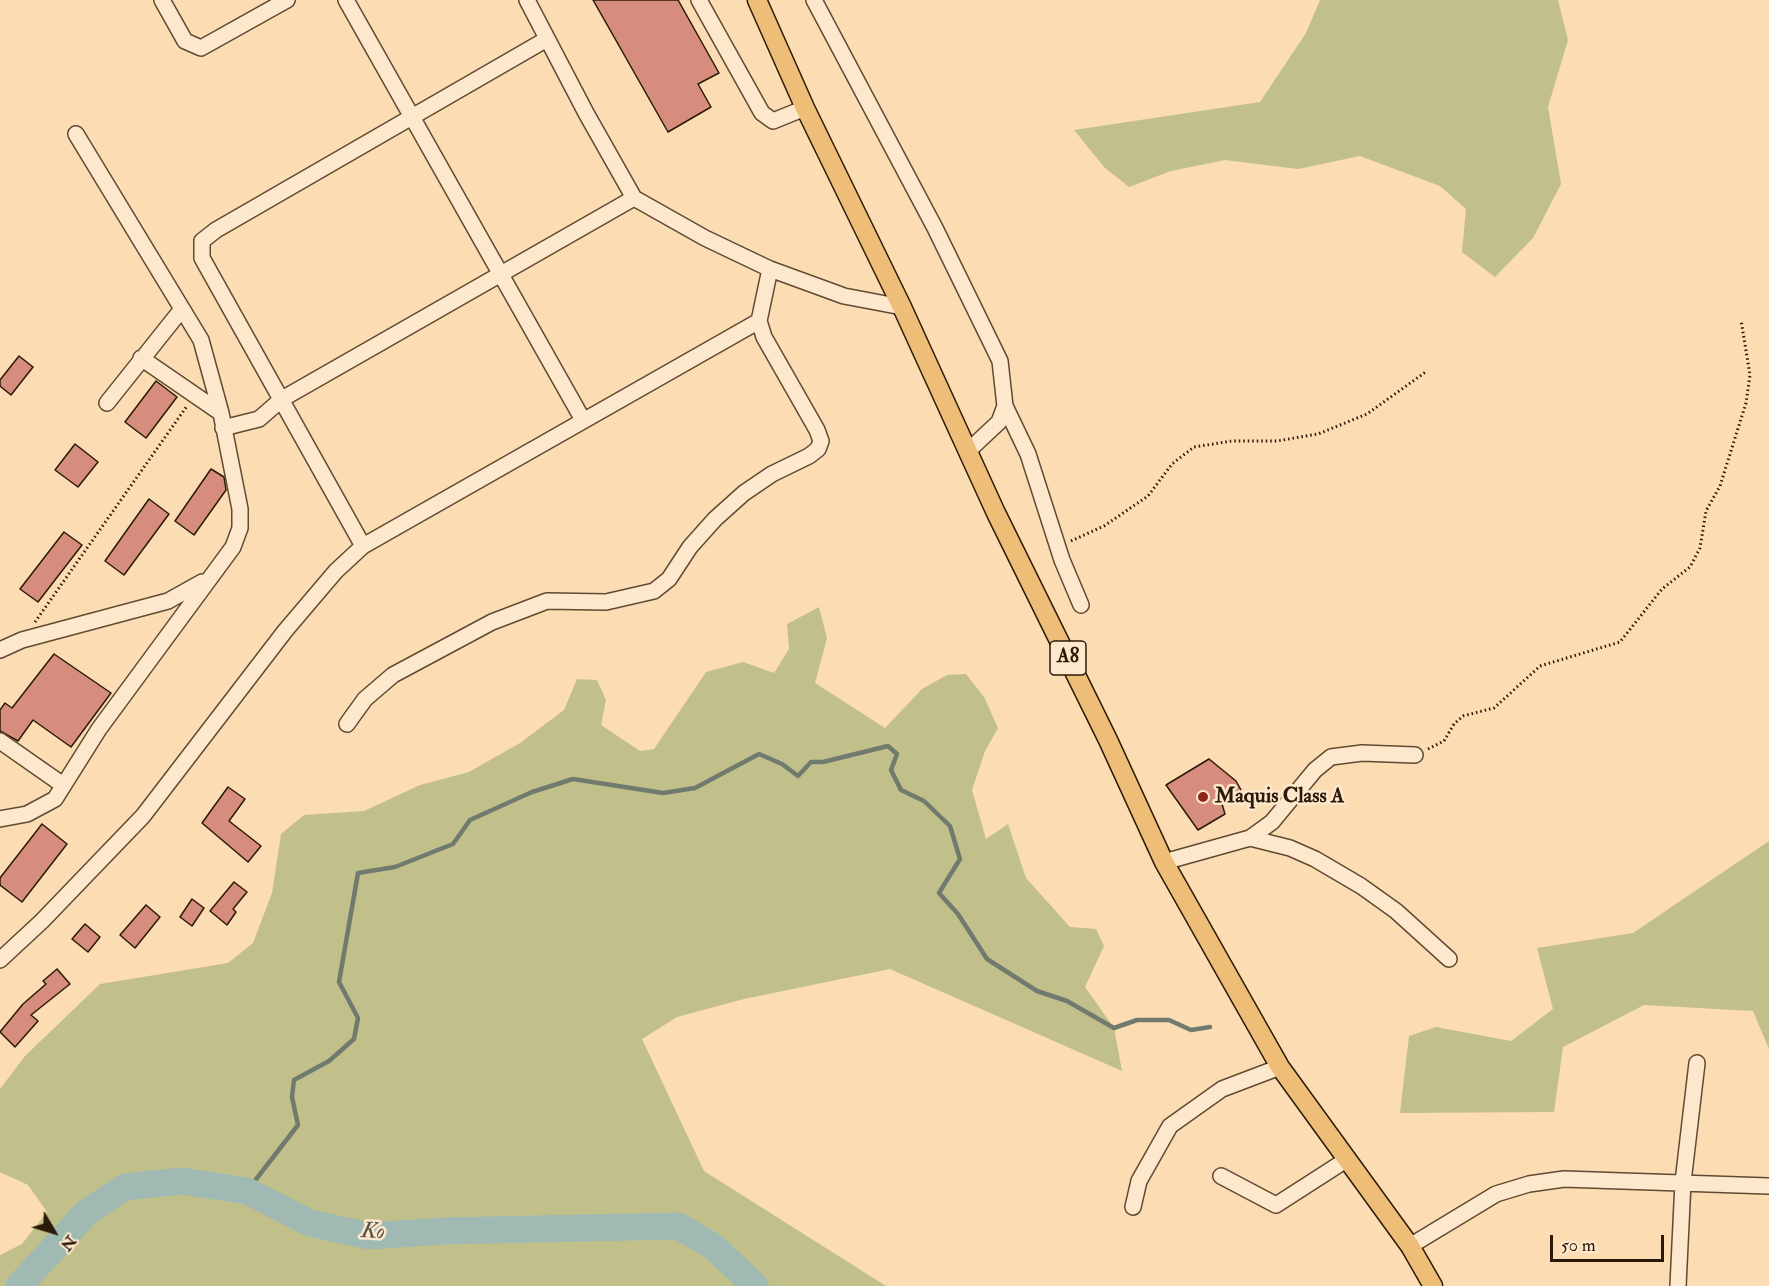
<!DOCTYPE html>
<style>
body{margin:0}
#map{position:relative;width:1769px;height:1286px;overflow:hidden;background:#fcdcb2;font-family:"IM FELL Double Pica",serif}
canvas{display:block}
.north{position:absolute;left:24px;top:1202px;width:60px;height:60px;-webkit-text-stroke:4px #fde8cd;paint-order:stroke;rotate:128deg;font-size:16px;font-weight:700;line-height:24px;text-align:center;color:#2b1a07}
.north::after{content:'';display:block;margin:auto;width:21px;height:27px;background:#2b1a07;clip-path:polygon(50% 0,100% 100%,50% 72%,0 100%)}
.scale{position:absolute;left:1550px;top:1235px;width:114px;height:27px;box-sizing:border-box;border:3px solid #2b1a07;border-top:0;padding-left:8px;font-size:18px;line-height:21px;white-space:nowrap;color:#2b1a07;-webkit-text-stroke:4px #fde8cd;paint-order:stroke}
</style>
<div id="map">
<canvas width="1769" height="1286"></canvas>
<div class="north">N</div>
<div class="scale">50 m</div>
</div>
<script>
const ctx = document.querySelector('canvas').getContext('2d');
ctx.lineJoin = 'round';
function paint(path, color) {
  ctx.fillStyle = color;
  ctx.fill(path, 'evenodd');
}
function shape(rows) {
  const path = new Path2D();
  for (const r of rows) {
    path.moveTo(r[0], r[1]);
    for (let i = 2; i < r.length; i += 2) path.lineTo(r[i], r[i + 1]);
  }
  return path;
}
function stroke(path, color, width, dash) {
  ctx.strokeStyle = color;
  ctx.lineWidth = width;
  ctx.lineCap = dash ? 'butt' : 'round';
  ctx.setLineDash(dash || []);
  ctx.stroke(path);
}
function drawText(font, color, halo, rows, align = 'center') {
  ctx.font = font + ' "IM FELL Double Pica",serif';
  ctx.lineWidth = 5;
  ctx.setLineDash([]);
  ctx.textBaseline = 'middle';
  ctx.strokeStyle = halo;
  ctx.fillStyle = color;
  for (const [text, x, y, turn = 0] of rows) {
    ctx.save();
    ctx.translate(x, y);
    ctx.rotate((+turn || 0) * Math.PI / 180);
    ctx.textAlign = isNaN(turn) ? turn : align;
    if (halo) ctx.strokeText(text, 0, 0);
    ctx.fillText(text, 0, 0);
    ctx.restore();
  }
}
paint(shape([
 [1320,0,1558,0,1568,40,1548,107,1561,184,1533,238,1495,277,1462,252,1466,209,1440,186,1360,156,1298,169,1225,160,1171,171,1129,187,1104,167,1074,130,1260,102,1306,33],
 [819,607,827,638,815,683,885,728,922,689,947,675,966,674,984,697,998,728,985,751,972,790,986,839,1008,824,1026,878,1070,927,1096,929,1104,946,1085,987,1114,1028,1122,1071,890,969,744,999,677,1017,642,1039,704,1171,886,1286,0,1286,0,1255,22,1244,47,1212,28,1185,0,1172,0,1089,25,1056,100,984,228,963,253,943,272,893,281,834,304,815,364,811,420,785,469,772,520,743,564,710,577,679,597,680,606,700,601,725,640,751,654,749,706,672,743,662,774,673,789,649,787,624],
 [1769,841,1769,1049,1753,1011,1644,1005,1563,1047,1554,1112,1400,1113,1409,1036,1436,1027,1511,1041,1553,1009,1537,948,1633,933]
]), '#c1c08a');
stroke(shape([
 [247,1191,298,1125,292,1097,294,1080,329,1061,354,1039,358,1018,339,982,358,873,395,867,453,844,470,820,532,792,573,779,663,793,695,788,759,754,782,764,798,776,811,762,823,762,888,746,897,754,891,770,901,790,924,801,950,826,960,859,939,893,958,914,987,959,1037,991,1067,1001,1114,1028,1137,1020,1169,1020,1191,1030,1210,1027]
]), '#717a6e', 4.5);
stroke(shape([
 [19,1286,87,1212,125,1187,181,1181,247,1191,310,1223,369,1236,445,1231,678,1226,714,1247,755,1286]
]), '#a0bab3', 27);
const building = shape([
 [593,0,678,0,719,73,698,84,711,107,668,132,593,0],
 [19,356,33,367,11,395,0,386,0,380,19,356],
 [156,381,177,397,146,438,125,422,156,381],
 [75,444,98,462,78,487,55,470,75,444],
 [211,469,224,477,226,490,194,535,175,521,211,469],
 [149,499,169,514,124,575,105,561,149,499],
 [64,532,82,545,38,602,20,589,64,532],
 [54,654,111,693,71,747,33,720,18,741,0,731,0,710,5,703,12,708,54,654],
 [1209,759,1236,781,1241,790,1222,804,1225,814,1198,830,1166,785,1209,759],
 [228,787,245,799,229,821,261,846,248,862,202,823,228,787],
 [42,824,67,844,22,902,0,885,0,878,42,824],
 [234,882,247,892,233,909,236,912,227,925,210,911,234,882],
 [192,899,204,908,192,926,180,917,192,899],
 [146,905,160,917,135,948,120,935,146,905],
 [85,924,100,937,88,952,72,939,85,924],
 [57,969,70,984,31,1015,38,1021,15,1047,0,1032,23,1004,46,984,43,981,57,969]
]);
paint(building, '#d68d7d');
stroke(building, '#2b1a07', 1.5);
const minor = shape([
 [162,0,185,41,201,48,287,0],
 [346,0,583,420],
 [527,0,586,113,634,198,705,238,770,269,844,296,902,307],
 [699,0,762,113,773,121,805,108],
 [814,0,935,228,1000,361,1005,406,999,422,968,451],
 [141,358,221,413],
 [107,403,182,309],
 [1005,406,1028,454,1062,560,1081,605],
 [223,428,259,419,282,399,634,198],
 [363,546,202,258,202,241,216,230,547,39],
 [0,650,22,640,168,601,202,582],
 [347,724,365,699,393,675,492,622,547,601,606,602,654,591,669,579,690,547,715,519,744,493,772,474,809,456,818,449,821,441,817,430,764,337,759,321],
 [0,741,63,785],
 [0,819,27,814,55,799,99,729,233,547,240,528,240,509,221,413,201,340,76,134],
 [1250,838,1272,822,1315,770,1331,757,1362,753,1415,755],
 [1164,862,1250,838,1290,848,1315,859,1361,886,1396,911,1449,959],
 [0,960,42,921,143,816,285,631,336,571,363,546,759,321,770,269],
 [1221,1176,1276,1205,1346,1160],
 [1133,1207,1139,1181,1170,1126,1222,1089,1280,1067],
 [1410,1246,1496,1194,1529,1184,1564,1179,1768,1186],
 [1678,1286,1683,1182,1697,1063]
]);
const major = shape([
 [757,0,805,108,902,307,996,513,1108,740,1164,862,1280,1067,1410,1246,1433,1286]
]);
stroke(minor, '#5f4a32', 18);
stroke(major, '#2b1a07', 21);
stroke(shape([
 [1071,541,1104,526,1148,496,1172,464,1194,447,1232,441,1277,441,1318,434,1367,414,1427,371],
 [35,622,187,406],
 [1428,749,1444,741,1454,724,1463,716,1494,708,1540,666,1620,642,1662,589,1690,567,1700,548,1706,511,1720,486,1746,403,1750,375,1741,320]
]), '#2b1a07', 3, [1.5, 3]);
stroke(minor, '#fde8cd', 15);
stroke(major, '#eebe79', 18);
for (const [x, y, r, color] of [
 [1203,797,6,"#8f2418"]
]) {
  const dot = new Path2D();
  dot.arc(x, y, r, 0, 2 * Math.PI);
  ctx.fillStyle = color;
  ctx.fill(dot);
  stroke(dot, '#fde8cd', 2);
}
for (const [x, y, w] of [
 [1068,658,36]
]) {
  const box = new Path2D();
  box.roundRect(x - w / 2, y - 17, w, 34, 4.5);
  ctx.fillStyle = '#fde8cd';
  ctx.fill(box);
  stroke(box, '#2b1a07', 1.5);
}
drawText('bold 20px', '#2b1a07', null, [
 ["A8",1068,658]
]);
drawText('bold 21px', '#2b1a07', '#fde8cd', [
 ["Maquis Class A",1215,797]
], 'left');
drawText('italic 22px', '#545243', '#fde8cd', [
 ["Ko",373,1233,3]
]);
</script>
